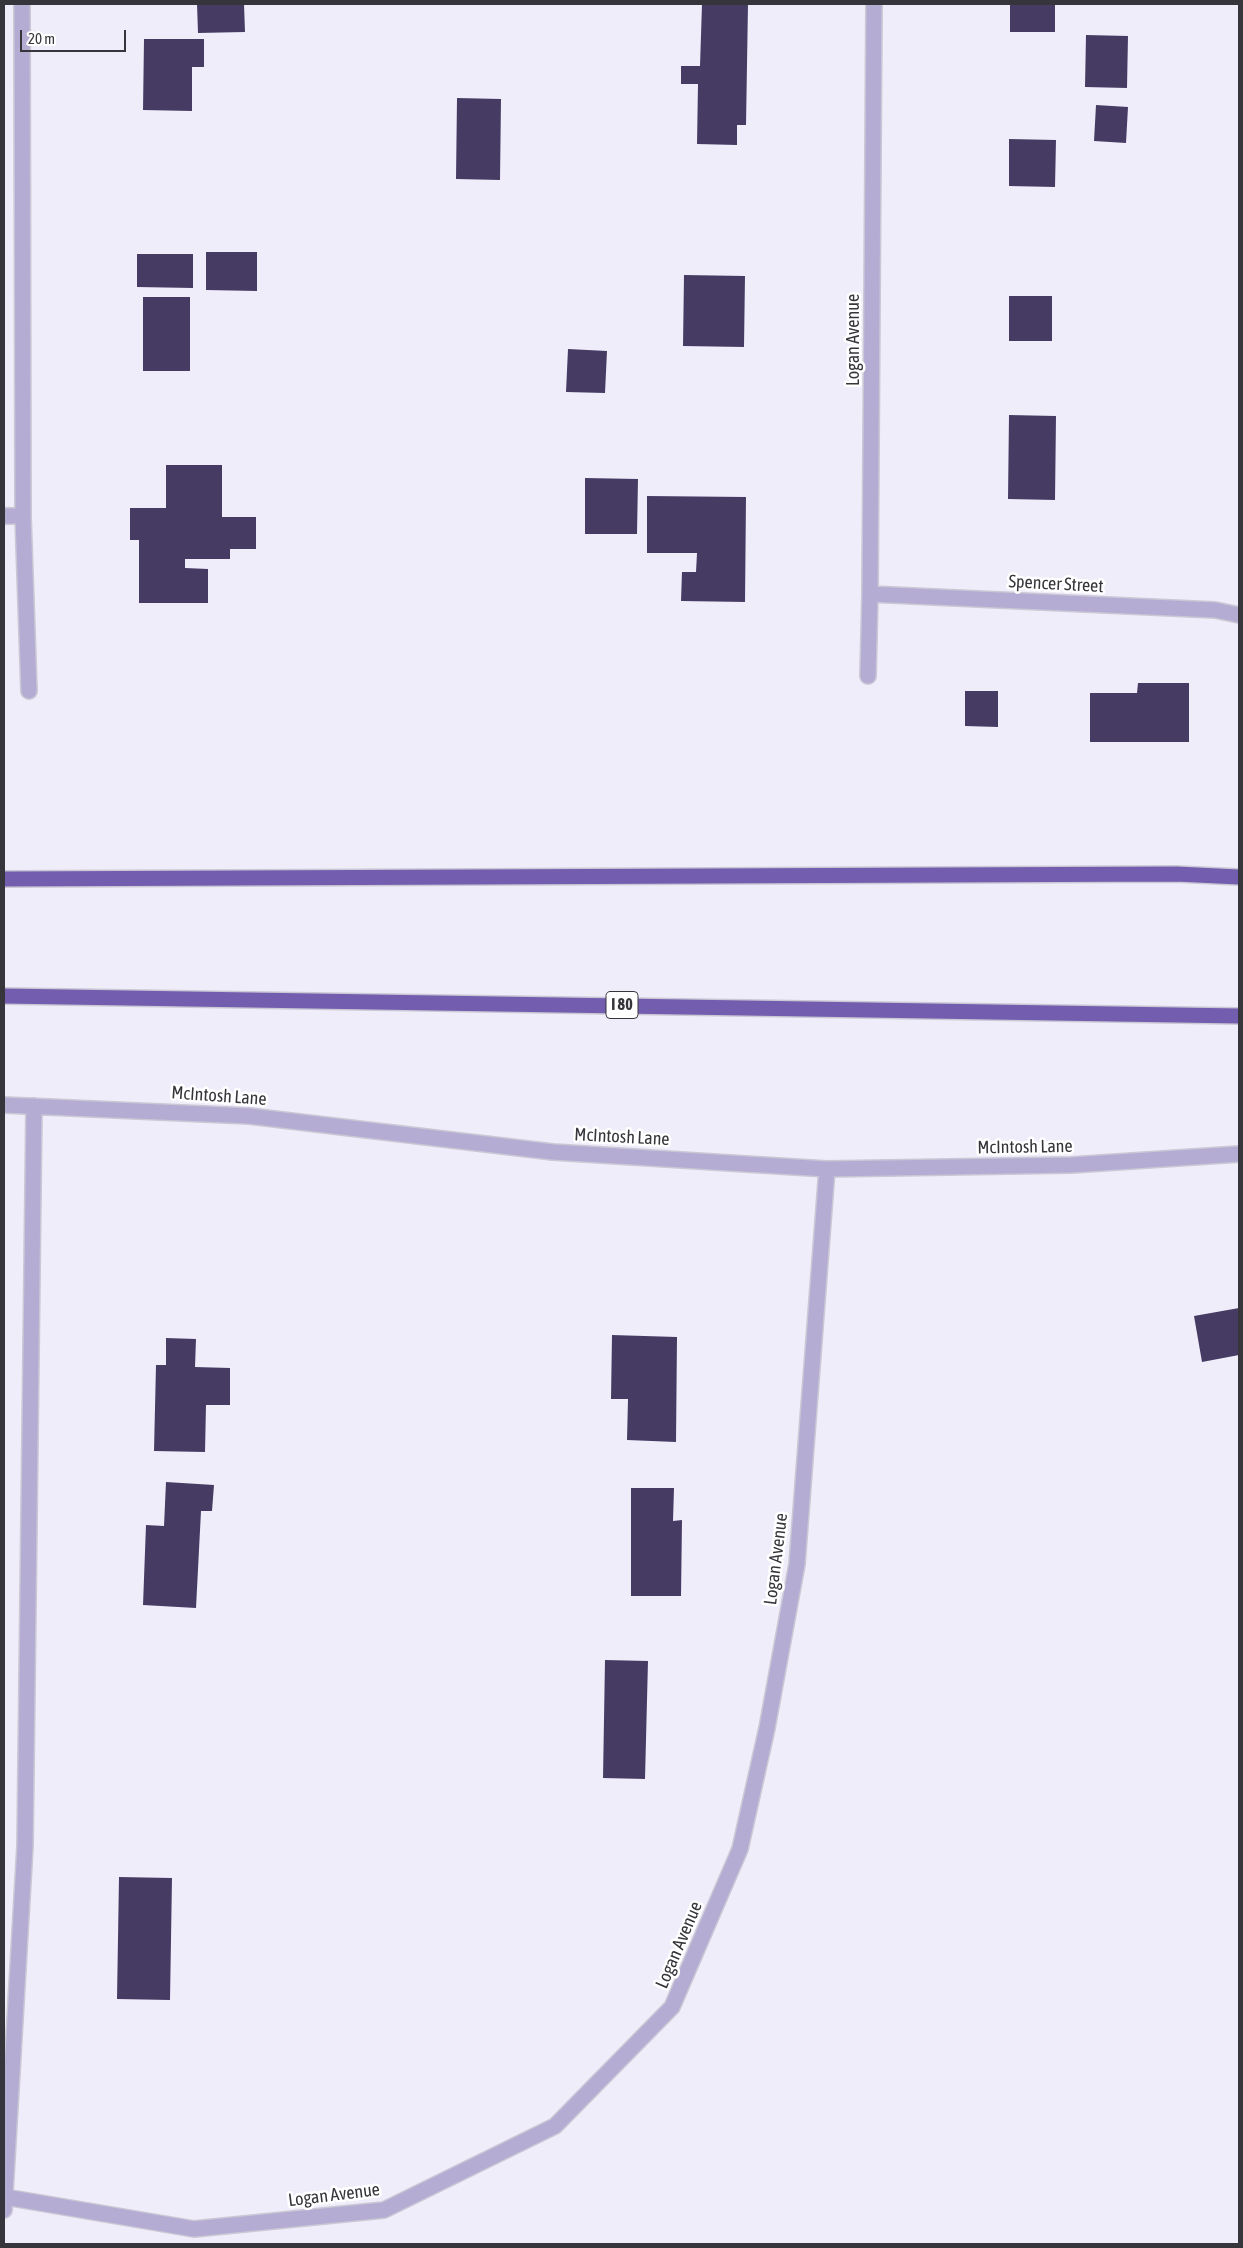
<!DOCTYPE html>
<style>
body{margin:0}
#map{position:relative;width:1243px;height:2248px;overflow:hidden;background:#f0edfb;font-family:"Asap Condensed",sans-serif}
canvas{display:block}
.frame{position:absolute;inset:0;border:5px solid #36353b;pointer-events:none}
.scale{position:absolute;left:20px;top:30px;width:106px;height:22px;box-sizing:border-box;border:2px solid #36353b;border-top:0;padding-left:6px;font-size:15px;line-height:18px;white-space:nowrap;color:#36353b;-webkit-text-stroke:4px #fff;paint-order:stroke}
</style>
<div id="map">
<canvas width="1243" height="2248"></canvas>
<div class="frame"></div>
<div class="scale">20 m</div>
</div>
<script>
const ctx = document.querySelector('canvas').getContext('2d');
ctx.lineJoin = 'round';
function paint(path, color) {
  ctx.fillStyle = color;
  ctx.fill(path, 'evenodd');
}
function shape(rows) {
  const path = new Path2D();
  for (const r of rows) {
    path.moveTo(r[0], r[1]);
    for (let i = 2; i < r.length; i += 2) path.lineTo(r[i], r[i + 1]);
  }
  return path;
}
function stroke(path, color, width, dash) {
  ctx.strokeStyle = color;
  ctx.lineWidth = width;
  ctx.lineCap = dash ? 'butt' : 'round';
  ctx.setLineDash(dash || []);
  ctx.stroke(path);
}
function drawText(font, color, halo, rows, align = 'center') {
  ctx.font = font + ' "Asap Condensed",sans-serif';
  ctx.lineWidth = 5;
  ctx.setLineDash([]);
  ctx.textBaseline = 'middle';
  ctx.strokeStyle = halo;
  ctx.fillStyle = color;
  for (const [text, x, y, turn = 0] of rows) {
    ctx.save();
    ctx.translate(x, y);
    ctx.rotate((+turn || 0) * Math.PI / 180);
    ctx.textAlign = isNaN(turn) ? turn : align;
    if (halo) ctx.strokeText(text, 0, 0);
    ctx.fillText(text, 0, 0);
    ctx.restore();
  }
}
paint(shape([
 [197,4,244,4,245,32,198,33],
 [702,4,748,4,746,125,737,125,737,145,697,144,698,84,681,84,681,66,700,66],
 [1010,4,1055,4,1055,32,1010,32],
 [1086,35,1128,36,1127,88,1085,87],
 [144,39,204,39,204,67,192,67,192,111,143,110],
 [457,98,501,99,500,180,456,179],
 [1096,105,1128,107,1126,143,1094,141],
 [1009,139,1056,140,1055,187,1009,186],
 [206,252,257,252,257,291,206,290],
 [137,254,193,254,193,288,137,287],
 [684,275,745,276,744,347,683,346],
 [1009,296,1052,296,1052,341,1009,341],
 [143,297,190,297,190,371,143,371],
 [568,349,607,351,605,393,566,392],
 [1009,415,1056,416,1055,500,1008,499],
 [166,465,222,465,222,517,256,517,256,549,230,549,230,559,185,559,185,568,208,569,208,603,139,603,139,540,130,540,130,508,166,508],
 [585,478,638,479,637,534,585,534],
 [647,496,746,497,745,602,681,601,682,572,696,572,697,553,647,553],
 [1138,683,1189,683,1189,742,1090,742,1090,693,1137,693],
 [965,691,998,691,998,727,965,726],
 [1239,1308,1239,1355,1202,1362,1194,1316],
 [612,1335,677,1337,676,1442,627,1440,628,1399,611,1399],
 [166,1338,196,1339,195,1367,230,1368,230,1405,206,1405,205,1452,154,1451,156,1365,166,1365],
 [166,1482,214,1485,212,1511,201,1511,196,1608,143,1605,146,1525,164,1526],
 [631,1488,674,1488,673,1521,682,1520,681,1596,631,1596],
 [605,1660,648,1661,645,1779,603,1778],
 [119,1877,172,1878,170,2000,117,1999]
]), '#463c63');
const street = shape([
 [22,4,23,516,29,691],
 [4,516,23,516],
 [870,594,1215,610,1239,615],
 [868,676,870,594,874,4],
 [4,1105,249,1116,553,1152,827,1169,1071,1165,1239,1154],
 [5,2197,194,2229,384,2210,555,2126,672,2007,740,1849,767,1728,797,1564,827,1169],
 [4,2210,25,1846,34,1106]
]);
const highway = shape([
 [4,879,1176,874,1239,877],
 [4,996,1239,1016]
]);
stroke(street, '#cbc8d5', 18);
stroke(highway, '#cbc8d5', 18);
stroke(street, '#b5acd4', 15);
stroke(highway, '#735daf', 15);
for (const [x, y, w] of [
 [622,1005,32]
]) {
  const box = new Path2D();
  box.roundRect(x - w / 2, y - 13.5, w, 27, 4);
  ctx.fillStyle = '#fff';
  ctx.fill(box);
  stroke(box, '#36353b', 1);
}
drawText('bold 16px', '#36353b', null, [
 ["I 80",622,1005]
]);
drawText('18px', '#36353b', '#fff', [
 ["Logan Avenue",853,340,-90],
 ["Spencer Street",1056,584,3],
 ["McIntosh Lane",219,1096,4],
 ["McIntosh Lane",622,1137,3],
 ["McIntosh Lane",1025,1147,-1],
 ["Logan Avenue",776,1559,-83],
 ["Logan Avenue",679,1945,-67],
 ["Logan Avenue",334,2195,-7]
]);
</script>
